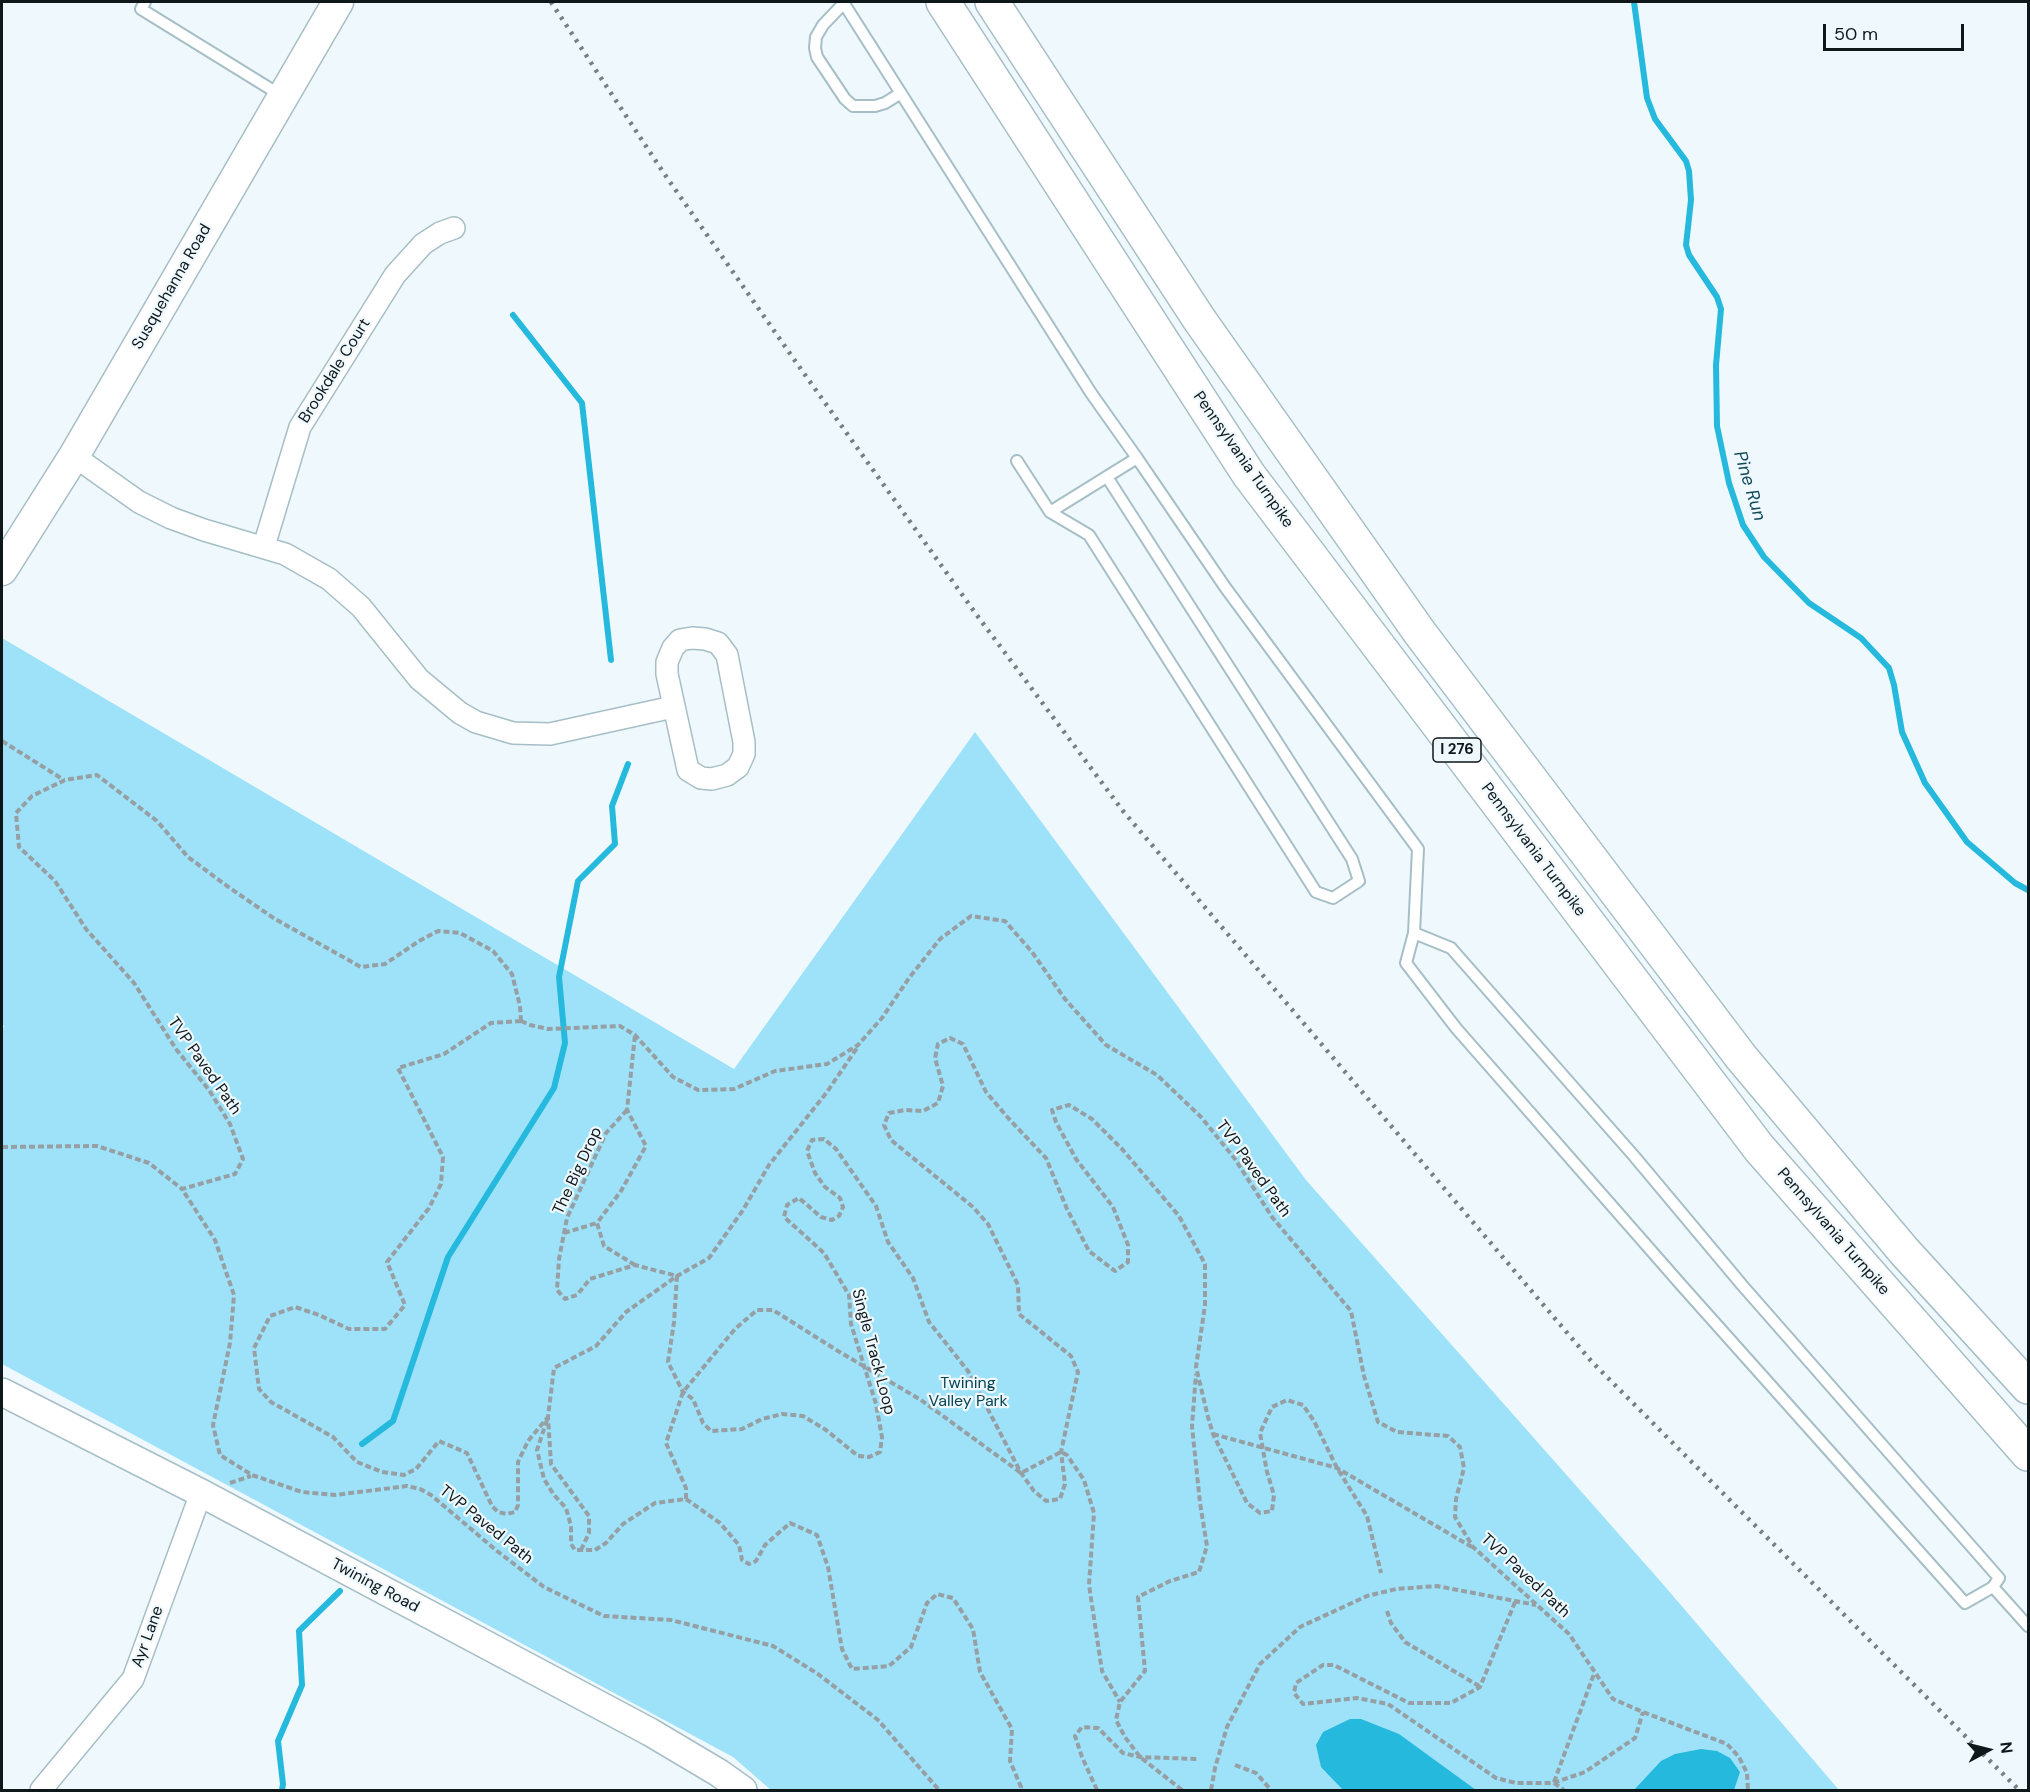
<!DOCTYPE html>
<style>
body{margin:0}
#map{position:relative;width:2030px;height:1792px;overflow:hidden;background:#eff9fd;font-family:"DM Sans",sans-serif}
canvas{display:block}
.frame{position:absolute;inset:0;border:3px solid #0e171a;pointer-events:none}
.north{position:absolute;left:1958px;top:1720px;width:60px;height:60px;-webkit-text-stroke:4px #eff9fd;paint-order:stroke;rotate:83deg;font-size:16px;font-weight:700;line-height:24px;text-align:center;color:#0e171a}
.north::after{content:'';display:block;margin:auto;width:21px;height:27px;background:#0e171a;clip-path:polygon(50% 0,100% 100%,50% 72%,0 100%)}
.scale{position:absolute;left:1823px;top:24px;width:141px;height:27px;box-sizing:border-box;border:3px solid #0e171a;border-top:0;padding-left:8px;font-size:18px;line-height:21px;white-space:nowrap;color:#0e171a;-webkit-text-stroke:4px #eff9fd;paint-order:stroke}
</style>
<div id="map">
<canvas width="2030" height="1792"></canvas>
<div class="frame"></div>
<div class="north">N</div>
<div class="scale">50 m</div>
</div>
<script>
const ctx = document.querySelector('canvas').getContext('2d');
ctx.lineJoin = 'round';
function paint(path, color) {
  ctx.fillStyle = color;
  ctx.fill(path, 'evenodd');
}
function shape(rows) {
  const path = new Path2D();
  for (const r of rows) {
    path.moveTo(r[0], r[1]);
    for (let i = 2; i < r.length; i += 2) path.lineTo(r[i], r[i + 1]);
  }
  return path;
}
function stroke(path, color, width, dash) {
  ctx.strokeStyle = color;
  ctx.lineWidth = width;
  ctx.lineCap = dash ? 'butt' : 'round';
  ctx.setLineDash(dash || []);
  ctx.stroke(path);
}
function drawText(font, color, halo, rows, align = 'center') {
  ctx.font = font + ' "DM Sans",sans-serif';
  ctx.lineWidth = 4.5;
  ctx.setLineDash([]);
  ctx.textBaseline = 'middle';
  ctx.strokeStyle = halo;
  ctx.fillStyle = color;
  for (const [text, x, y, turn = 0] of rows) {
    ctx.save();
    ctx.translate(x, y);
    ctx.rotate((+turn || 0) * Math.PI / 180);
    ctx.textAlign = isNaN(turn) ? turn : align;
    if (halo) ctx.strokeText(text, 0, 0);
    ctx.fillText(text, 0, 0);
    ctx.restore();
  }
}
paint(shape([
 [2,638,734,1069,975,732,1306,1180,1662,1583,1839,1790,771,1790,733,1757,2,1364,2,1030,4,1026,2,1024]
]), '#9ee2f9');
paint(shape([
 [1350,1719,1361,1719,1399,1734,1476,1790,1343,1790,1321,1767,1316,1745,1323,1732],
 [1701,1749,1717,1751,1730,1758,1740,1772,1734,1790,1634,1790,1661,1761,1675,1754]
]), '#26b9de');
stroke(shape([
 [1634,2,1647,98,1655,119,1686,161,1689,171,1691,200,1686,245,1689,255,1717,297,1721,309,1716,365,1717,426,1729,483,1743,525,1764,557,1809,603,1861,638,1889,668,1894,685,1902,732,1925,783,1967,842,2015,883,2028,890],
 [513,315,582,403,611,660],
 [362,1444,393,1421,448,1257,554,1088,565,1043,559,977,578,881,615,844,612,806,628,764],
 [282,1790,283,1784,278,1741,302,1685,299,1631,340,1591]
]), '#26b9de', 6);
const service = shape([
 [145,2,141,9,282,96],
 [843,2,1091,393,1137,458,1050,512,1017,461],
 [844,3,823,25,816,37,815,48,817,57,845,99,853,106,875,106,885,103,901,93],
 [1137,458,1225,587,1418,849,1414,933,1451,948,1634,1156,1742,1285,1999,1578,1993,1587,1965,1603,1683,1287,1456,1028,1406,963,1414,933],
 [1050,512,1089,535,1316,892,1333,898,1359,881,1352,859,1107,477],
 [1993,1587,2028,1626]
]);
const minor = shape([
 [74,456,139,502,171,518,204,530,285,554,329,579,361,607,419,679,460,713,476,722,513,733,550,734,673,707],
 [264,546,300,427,395,275,423,244,440,233,454,228],
 [692,638,705,639,718,643,727,655,744,742,744,754,738,767,727,775,712,779,701,778,688,770,667,674,667,662,673,648,680,640,692,638],
 [41,1790,133,1679,201,1493]
]);
const tertiary = shape([
 [2,1392,201,1493,650,1732,719,1773,743,1790]
]);
const secondary = shape([
 [2,570,74,456,338,2]
]);
const motorway = shape([
 [943,2,1249,475,1759,1148,2028,1454],
 [992,2,1199,319,1420,633,1741,1057,1904,1251,2028,1387]
]);
stroke(service, '#a6bec6', 14);
stroke(minor, '#a6bec6', 24);
stroke(tertiary, '#a6bec6', 30);
stroke(secondary, '#a6bec6', 33);
stroke(motorway, '#a6bec6', 36);
stroke(shape([
 [2,741,64,780],
 [521,1021,520,1006,512,974,493,951,460,933,438,931,419,941,385,964,361,967,275,919,227,886,188,857,157,821,97,775,65,780,32,796,16,813,19,847,55,881,86,929,134,983,176,1049,209,1090,230,1124,243,1159,235,1174,182,1189,215,1240,234,1295,230,1343,213,1425,220,1455,252,1475,302,1492,335,1495,407,1486,420,1489,431,1495,497,1551,544,1587,604,1616,671,1620,773,1646,818,1674,878,1720,939,1790],
 [521,1021,530,1025,548,1029,620,1026,635,1035,673,1077,698,1090,734,1089,775,1071,827,1064,858,1045,882,1018,909,978,940,939,971,916,1005,921,1032,952,1065,999,1106,1045,1157,1075,1201,1117,1235,1159,1272,1217,1351,1311,1364,1376,1378,1422,1397,1432,1448,1436,1460,1447,1464,1468,1456,1499,1455,1517,1473,1547,1569,1634,1613,1699,1643,1712,1727,1744,1739,1757,1747,1773,1748,1790],
 [521,1021,491,1023,444,1054,398,1068,443,1157,441,1184,429,1208,387,1262,405,1305,385,1329,349,1329,319,1315,295,1307,270,1316,254,1348,259,1389,271,1402,333,1437,357,1462,382,1472,404,1475,416,1469,439,1441,467,1453,492,1506,498,1512,507,1514,515,1512,518,1505,518,1462,528,1441,548,1417],
 [627,1110,606,1133,567,1218,559,1259,557,1290,565,1299,577,1295,590,1279,635,1265,677,1276],
 [2,1147,97,1146,149,1163,182,1189],
 [564,1233,597,1223],
 [635,1265,604,1246,597,1223,621,1191,646,1146,627,1110,635,1035],
 [677,1276,674,1322,668,1362,683,1392,693,1399,703,1423,711,1431,742,1429,762,1419,782,1414,803,1416,826,1430,858,1456,869,1457,880,1452,882,1437,876,1404,851,1324,849,1295,824,1253,784,1217,787,1205,799,1198,821,1217,832,1220,839,1216,843,1207,840,1198,825,1187,815,1173,807,1151,812,1140,824,1139,836,1149,876,1206,888,1242,913,1278,929,1322,968,1371,1021,1473,1034,1491,1046,1501,1060,1499,1065,1484,1061,1452,1078,1372,1071,1356,1019,1314,1018,1285,988,1224,973,1207,891,1140,884,1125,889,1113,905,1110,923,1111,938,1103,943,1086,935,1058,938,1044,950,1038,963,1044,986,1092,1009,1119,1046,1158,1067,1209,1089,1251,1115,1271,1128,1262,1128,1245,1113,1207,1076,1159,1056,1122,1052,1110,1069,1105,1092,1119,1122,1149,1179,1216,1205,1264,1205,1305,1196,1367,1208,1417,1213,1434,1247,1503,1260,1513,1272,1511,1274,1495,1267,1472,1260,1433,1272,1407,1287,1400,1303,1405,1314,1421,1337,1468,1367,1516,1381,1573],
 [547,1420,537,1450,544,1479,554,1495,566,1508,571,1526,571,1544,575,1550,595,1550,606,1543,623,1524,655,1503,686,1499,720,1523,739,1545,742,1560,749,1564,756,1561,765,1545,790,1523,817,1535,828,1567,842,1649,852,1669,889,1666,911,1647,927,1603,937,1594,953,1598,973,1629,980,1672,1012,1729,1010,1761,1021,1787,1019,1790],
 [1213,1434,1337,1468,1472,1547],
 [230,1483,251,1476],
 [686,1499,686,1488,666,1443,683,1392,735,1329,757,1310,773,1310,838,1351,921,1400,1021,1473,1061,1452,1067,1455,1084,1480,1094,1513,1089,1585,1102,1671,1120,1702],
 [581,1550,589,1533,589,1516,551,1464,548,1417,554,1368,596,1346,626,1312,677,1276,709,1258,743,1210,769,1165,827,1092,857,1048],
 [1515,1602,1480,1687,1451,1703,1409,1703,1334,1665,1323,1665,1296,1683,1294,1693,1303,1704,1357,1698,1388,1704,1496,1778,1516,1783,1553,1783,1585,1772,1635,1738,1643,1712],
 [1387,1611,1391,1623,1405,1642,1479,1686],
 [1235,1765,1256,1773,1271,1790],
 [1554,1782,1594,1674],
 [1554,1783,1564,1790],
 [1097,1790,1082,1757,1075,1736,1082,1727,1098,1728,1123,1753,1140,1757,1197,1759],
 [1182,1790,1140,1757,1125,1737,1116,1720,1120,1702,1145,1671,1138,1597,1170,1581,1199,1572,1207,1546,1200,1503,1192,1426,1196,1374],
 [1211,1790,1215,1768,1227,1727,1260,1664,1300,1627,1367,1596,1396,1589,1437,1586,1536,1605]
]), '#969fa3', 4, [6, 3]);
stroke(service, '#fff', 10);
stroke(minor, '#fff', 21);
stroke(tertiary, '#fff', 27);
stroke(secondary, '#fff', 30);
stroke(motorway, '#fff', 33);
stroke(shape([
 [551,2,663,172,798,365,976,614,1123,811,1592,1362,2019,1790]
]), '#767f83', 4.5, [3, 6]);
for (const [x, y, w] of [
 [1457,750,48]
]) {
  const box = new Path2D();
  box.roundRect(x - w / 2, y - 12, w, 24, 4.5);
  ctx.fillStyle = '#eff9fd';
  ctx.fill(box);
  stroke(box, '#0e171a', 1.5);
}
drawText('bold 15px', '#0e171a', null, [
 ["I 276",1457,750]
]);
drawText('16px', '#0e171a', '#eff9fd', [
 ["Susquehanna Road",172,287,-60],
 ["Brookdale Court",335,371,-58],
 ["Pennsylvania Turnpike",1243,460,55],
 ["Pennsylvania Turnpike",1533,850,53],
 ["TVP Paved Path",204,1066,55],
 ["TVP Paved Path",1253,1169,54],
 ["The Big Drop",578,1171,-65],
 ["Pennsylvania Turnpike",1833,1232,49],
 ["Single Track Loop",873,1352,75],
 ["TVP Paved Path",486,1525,39],
 ["TVP Paved Path",1525,1576,43],
 ["Twining Road",375,1586,28],
 ["Ayr Lane",148,1637,-70]
]);
drawText('16px', '#074454', '#eff9fd', [
 ["Twining",968,1384],
 ["Valley Park",968,1402]
]);
drawText('italic 18px', '#104a5a', '#eff9fd', [
 ["Pine Run",1749,486,73]
]);
</script>
